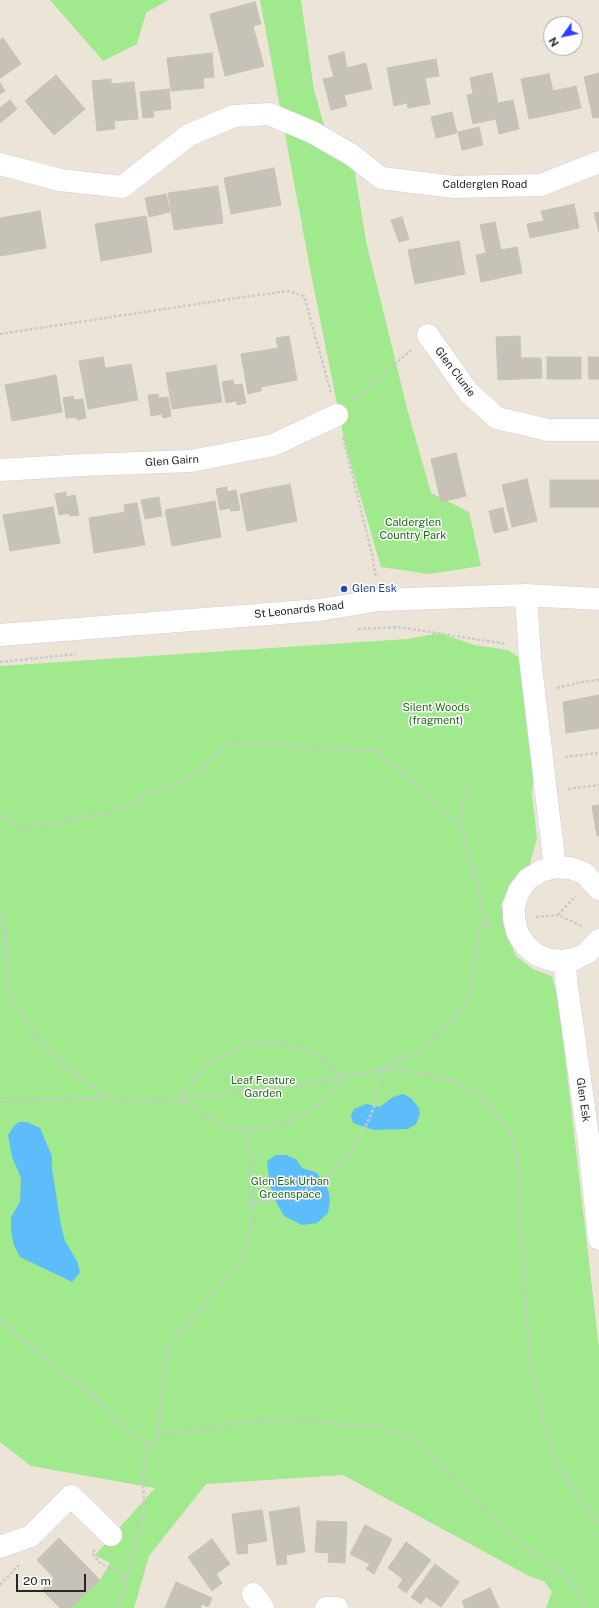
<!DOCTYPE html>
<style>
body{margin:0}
#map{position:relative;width:599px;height:1608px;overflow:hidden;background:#ece5d7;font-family:"Public Sans",sans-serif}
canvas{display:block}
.north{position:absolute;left:543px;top:16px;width:40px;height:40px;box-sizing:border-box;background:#fff;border:1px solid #a9a9a9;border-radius:50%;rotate:237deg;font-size:11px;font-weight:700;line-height:16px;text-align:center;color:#272727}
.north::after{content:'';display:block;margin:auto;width:14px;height:18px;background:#303cff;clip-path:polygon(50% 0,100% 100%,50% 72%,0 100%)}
.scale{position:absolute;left:16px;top:1574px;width:70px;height:18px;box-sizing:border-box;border:2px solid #272727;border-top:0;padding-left:5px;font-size:12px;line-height:14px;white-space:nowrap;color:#272727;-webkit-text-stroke:3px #fff;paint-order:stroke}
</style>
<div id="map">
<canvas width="599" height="1608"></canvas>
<div class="north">N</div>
<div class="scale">20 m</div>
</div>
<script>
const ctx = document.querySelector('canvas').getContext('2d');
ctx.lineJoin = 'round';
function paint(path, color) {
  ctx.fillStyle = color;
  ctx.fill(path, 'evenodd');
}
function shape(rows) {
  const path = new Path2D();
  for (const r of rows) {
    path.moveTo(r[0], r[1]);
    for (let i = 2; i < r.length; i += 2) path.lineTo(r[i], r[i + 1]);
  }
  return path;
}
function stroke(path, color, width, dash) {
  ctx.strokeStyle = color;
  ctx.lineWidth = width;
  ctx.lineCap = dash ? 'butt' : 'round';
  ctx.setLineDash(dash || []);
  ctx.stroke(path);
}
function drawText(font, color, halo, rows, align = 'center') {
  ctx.font = font + ' "Public Sans",sans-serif';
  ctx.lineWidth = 3;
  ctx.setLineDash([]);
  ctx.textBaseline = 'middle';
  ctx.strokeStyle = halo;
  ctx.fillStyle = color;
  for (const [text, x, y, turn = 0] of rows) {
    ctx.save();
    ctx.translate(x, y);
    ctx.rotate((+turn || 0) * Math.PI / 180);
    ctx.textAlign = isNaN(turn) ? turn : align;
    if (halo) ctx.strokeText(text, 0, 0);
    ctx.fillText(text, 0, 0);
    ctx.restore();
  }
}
paint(shape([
 [50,0,168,0,146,13,137,44,103,61],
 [260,0,301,0,314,90,326,132,352,155,366,241,408,412,431,493,469,512,481,566,429,574,381,567,345,444,312,279],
 [440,633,474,645,508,650,525,662,531,746,533,778,532,795,537,838,529,867,511,884,501,905,506,934,516,956,533,969,552,976,559,1004,599,1348,599,1608,546,1608,552,1592,544,1581,531,1577,343,1475,206,1484,149,1556,134,1608,71,1608,100,1580,110,1563,95,1555,155,1488,31,1466,0,1442,0,666,407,639]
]), '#a0e98d');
paint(shape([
 [403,1094,411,1098,419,1108,420,1114,416,1124,408,1129,374,1130,353,1123,351,1116,354,1109,366,1104,380,1107,393,1097],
 [19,1122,27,1122,40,1128,52,1156,52,1169,61,1225,65,1241,77,1261,80,1272,72,1282,20,1257,14,1245,11,1231,11,1217,20,1202,21,1178,12,1157,8,1135,14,1126],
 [276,1155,286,1155,296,1159,302,1168,317,1173,328,1189,330,1201,328,1213,317,1223,302,1225,284,1216,275,1200,270,1185,267,1161]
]), '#5dbcfa');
const building = shape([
 [255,2,261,24,253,26,264,66,225,76,210,14,255,2],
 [3,38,21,64,0,78,0,40,3,38],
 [344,52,347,68,366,63,372,89,344,95,347,106,331,110,323,79,334,77,328,56,344,52],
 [212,53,214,77,203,78,204,88,171,91,167,58,212,53],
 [436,59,439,76,425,78,430,104,408,108,407,103,394,106,387,68,436,59],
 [492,73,498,103,513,100,519,129,499,134,496,119,473,124,467,95,473,94,470,78,492,73],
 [599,73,599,117,593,118,584,77,599,73],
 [549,74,553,91,576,86,581,108,529,119,521,79,549,74],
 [56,75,85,109,54,135,25,101,56,75],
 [111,79,111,84,134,82,138,119,114,121,115,129,97,131,92,81,111,79],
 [0,83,5,91,0,94,0,83],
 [169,89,171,109,153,111,154,117,143,118,140,92,169,89],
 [10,100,17,109,0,123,0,108,10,100],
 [452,112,457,133,436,138,431,117,452,112],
 [479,127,483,145,462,150,458,132,479,127],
 [274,168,281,205,231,214,224,178,274,168],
 [218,186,223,223,174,230,168,193,218,186],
 [166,194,170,212,149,217,145,198,166,194],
 [574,204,579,228,530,238,527,224,544,221,541,211,574,204],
 [40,211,46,248,0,256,0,218,40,211],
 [599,212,599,232,594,213,599,212],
 [146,216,152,252,101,261,95,224,146,216],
 [402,217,409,239,399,242,391,220,402,217],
 [495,222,501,250,517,247,522,273,481,282,476,255,486,253,480,225,495,222],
 [459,241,465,274,415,284,408,250,459,241],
 [289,336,297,380,261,387,261,391,248,394,241,354,278,348,276,338,289,336],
 [520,336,521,358,541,358,542,378,498,380,496,337,520,336],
 [103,357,105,368,131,364,138,400,88,409,79,361,103,357],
 [547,357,581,357,581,379,547,379,547,357],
 [588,357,599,357,599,379,589,379,588,357],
 [216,365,222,402,172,409,166,373,216,365],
 [56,375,62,412,12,421,5,385,56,375],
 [233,380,234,385,242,384,246,403,237,405,237,401,226,403,222,382,233,380],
 [158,394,159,398,168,397,171,416,163,418,162,414,151,416,148,395,158,394],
 [73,396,74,400,83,399,86,418,77,420,77,417,66,418,63,398,73,396],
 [456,453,466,496,441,502,431,459,456,453],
 [527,479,537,521,512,527,502,485,527,479],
 [550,480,599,480,599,507,550,507,550,480],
 [290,484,297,521,247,531,240,494,290,484],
 [227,487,227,492,236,490,240,510,231,511,230,508,220,510,216,489,227,487],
 [66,492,66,497,75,495,79,515,70,516,69,513,59,515,55,494,66,492],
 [159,497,162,516,145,519,141,500,159,497],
 [215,501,221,537,172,546,165,510,215,501],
 [137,503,145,545,94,553,89,518,125,512,124,505,137,503],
 [53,507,60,543,10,551,3,515,53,507],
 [503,508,508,530,494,533,489,511,503,508],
 [599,695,599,728,566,733,563,702,599,695],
 [599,805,599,836,597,836,592,806,599,805],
 [299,1507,305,1552,286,1555,287,1564,277,1565,269,1512,299,1507],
 [262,1510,267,1541,247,1544,248,1553,237,1554,232,1514,262,1510],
 [317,1521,347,1522,345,1563,328,1562,329,1553,315,1552,317,1521],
 [365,1525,392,1539,374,1574,366,1569,370,1564,350,1554,365,1525],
 [59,1538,100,1580,71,1608,60,1608,42,1590,54,1578,37,1560,59,1538],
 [212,1539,230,1564,216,1574,222,1583,212,1591,188,1557,212,1539],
 [406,1542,431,1560,406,1593,398,1587,403,1579,388,1568,406,1542],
 [435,1564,459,1582,441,1607,426,1597,421,1604,411,1597,435,1564],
 [176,1582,212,1598,208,1607,202,1604,200,1608,165,1608,176,1582],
 [490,1588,499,1608,465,1608,462,1601,490,1588]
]);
paint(building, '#c7c2b7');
stroke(building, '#c7c2b1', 1);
const minor = shape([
 [0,164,60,180,122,187,189,135,234,116,269,114,312,132,352,155,381,178,454,187,541,185,599,162],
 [428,335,469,393,497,418,548,430,599,430],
 [0,470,84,465,191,461,273,445,337,415],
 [526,595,530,658,555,867],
 [0,635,319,610,379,600,526,595,599,599],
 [599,889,584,873,570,868,555,867,541,871,528,879,519,891,514,905,514,920,518,934,526,946,537,955,551,960,565,961,577,958,587,953,599,940],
 [565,961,566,980,589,1143,599,1239],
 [0,1547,31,1536,71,1496,111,1535],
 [253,1594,263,1608],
 [326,1608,337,1608]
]);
stroke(minor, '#cccde2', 23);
stroke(shape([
 [0,334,243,297,288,291,304,296,331,393],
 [353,401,411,350],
 [343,437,372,554,376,578],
 [358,629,399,627,506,644],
 [0,662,76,654],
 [557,688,582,682,599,680],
 [565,757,599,753],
 [469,786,459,816,487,925],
 [568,789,599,785],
 [0,814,20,829,111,812,198,772,228,743,377,751,454,820],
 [0,913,5,928,7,986,15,1004,36,1036,63,1065,109,1098,145,1101,181,1099,298,1085,388,1069,408,1071,451,1080,482,1096,511,1134,517,1156,524,1277,530,1362,543,1421,554,1456,574,1491,599,1524],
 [558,915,576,896],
 [536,917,558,915,582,926],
 [272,1042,298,1047,316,1054,330,1065,342,1077,328,1097,311,1111,288,1123,257,1130,230,1127,203,1115,181,1099,193,1081,206,1067,222,1055,245,1045,272,1042],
 [0,1100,108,1098],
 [252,1203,275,1200,310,1188,333,1172,352,1153,364,1130,374,1107,379,1088,378,1071,417,1052,449,1026,469,996,475,961,478,926,491,924],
 [0,1319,22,1340,98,1400,115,1418,148,1446,143,1474,144,1509,141,1526,131,1556,124,1591,116,1608],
 [159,1433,186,1432,247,1421,316,1420,345,1425,378,1426,404,1435,431,1454,487,1512,526,1547,562,1573,576,1590,584,1608],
 [148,1446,159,1433,160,1407,166,1358,172,1341,200,1311,245,1253,251,1234,251,1159,246,1128],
 [95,1550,92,1553,99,1562,126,1578],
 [0,1585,19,1565]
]), '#cbcbcb', 2.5, [3, 2]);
stroke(minor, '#fff', 22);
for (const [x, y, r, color] of [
 [344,589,4,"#1a4fb4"]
]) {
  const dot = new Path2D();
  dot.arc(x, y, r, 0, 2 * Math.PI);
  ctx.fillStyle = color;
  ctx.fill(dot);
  stroke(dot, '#fff', 1.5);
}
drawText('11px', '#272727', '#fff', [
 ["Calderglen Road",485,185],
 ["Glen Clunie",455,372,53],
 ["Glen Gairn",172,461,-4],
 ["St Leonards Road",299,610,-6],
 ["Glen Esk",583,1100,82]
]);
drawText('11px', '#196912', '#fff', [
 ["Calderglen",413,523],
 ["Country Park",413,536],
 ["Silent Woods",436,708],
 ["(fragment)",436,721],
 ["Leaf Feature",263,1081],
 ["Garden",263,1094],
 ["Glen Esk Urban",290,1182],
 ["Greenspace",290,1195]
]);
drawText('11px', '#164399', '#fff', [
 ["Glen Esk",352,589]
], 'left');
</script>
